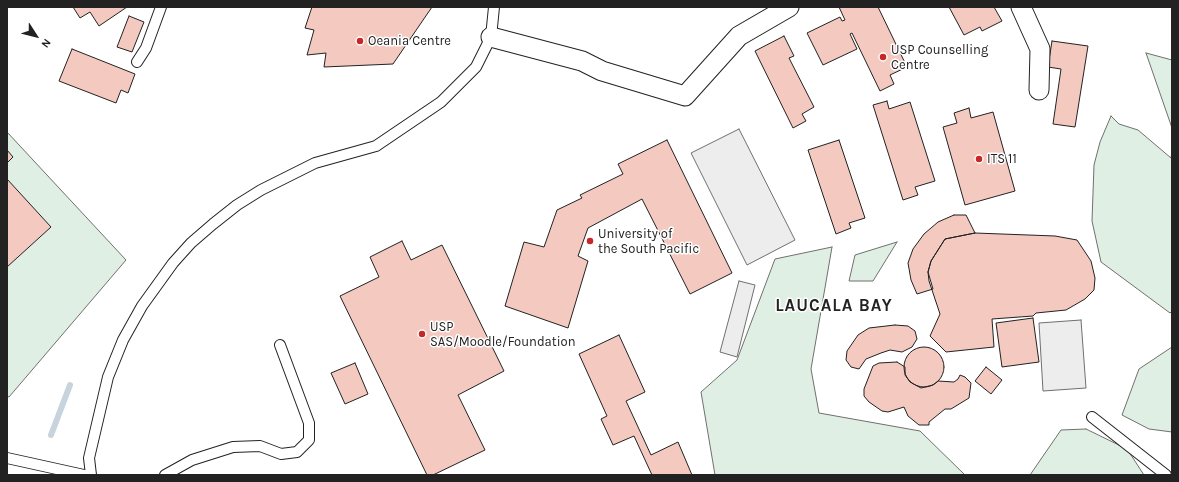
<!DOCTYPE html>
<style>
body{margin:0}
#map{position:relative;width:1179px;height:482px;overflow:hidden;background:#fff;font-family:Karla,sans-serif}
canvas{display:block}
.frame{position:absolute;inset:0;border:8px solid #222;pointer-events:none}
.north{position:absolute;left:16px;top:16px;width:40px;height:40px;-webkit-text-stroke:3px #fff;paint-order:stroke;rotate:126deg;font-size:11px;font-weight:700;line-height:16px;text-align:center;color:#222}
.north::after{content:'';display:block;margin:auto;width:14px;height:18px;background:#222;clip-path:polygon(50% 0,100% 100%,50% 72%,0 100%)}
</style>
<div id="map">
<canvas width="1179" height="482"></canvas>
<div class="frame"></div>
<div class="north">N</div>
</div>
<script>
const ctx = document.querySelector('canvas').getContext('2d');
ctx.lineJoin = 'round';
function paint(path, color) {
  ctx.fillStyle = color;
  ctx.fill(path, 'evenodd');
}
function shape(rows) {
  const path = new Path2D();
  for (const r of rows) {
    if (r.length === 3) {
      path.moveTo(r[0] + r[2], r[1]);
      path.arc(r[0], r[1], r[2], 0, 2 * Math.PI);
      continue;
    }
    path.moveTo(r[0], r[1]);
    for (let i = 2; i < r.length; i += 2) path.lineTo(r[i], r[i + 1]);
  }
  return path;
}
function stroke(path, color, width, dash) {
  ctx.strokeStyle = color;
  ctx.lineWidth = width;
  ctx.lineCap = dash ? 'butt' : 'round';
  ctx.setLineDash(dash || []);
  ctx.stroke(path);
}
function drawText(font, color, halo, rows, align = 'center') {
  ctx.font = font + ' Karla,sans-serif';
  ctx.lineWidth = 3;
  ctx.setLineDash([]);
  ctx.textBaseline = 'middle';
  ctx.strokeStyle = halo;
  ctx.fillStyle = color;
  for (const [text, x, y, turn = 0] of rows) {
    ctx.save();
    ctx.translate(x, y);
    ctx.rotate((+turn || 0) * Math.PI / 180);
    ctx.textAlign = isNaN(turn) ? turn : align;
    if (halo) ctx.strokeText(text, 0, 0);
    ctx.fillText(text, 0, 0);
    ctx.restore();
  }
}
const green = shape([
 [1146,53,1172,60,1172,128,1146,53],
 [1111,116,1119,124,1138,130,1171,158,1172,151,1172,311,1170,313,1101,262,1092,221,1094,165,1100,142,1111,116],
 [7,132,126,260,9,397,7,396,7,132],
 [897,242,873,281,849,281,855,255,897,242],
 [832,247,811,369,819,413,920,431,965,475,715,475,701,392,737,360,775,259,832,247],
 [1172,347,1172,432,1149,429,1122,415,1139,369,1172,347],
 [1086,429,1127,449,1144,475,1030,475,1061,430,1086,429]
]);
paint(green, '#e0efe3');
stroke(green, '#6f6f6f', 1);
const parking = shape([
 [739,129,795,240,747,265,691,153,739,129],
 [739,281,755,285,737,357,720,352,739,281],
 [1081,320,1086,388,1043,391,1039,323,1081,320]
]);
paint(parking, '#ededed');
stroke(parking, '#6f6f6f', 1);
stroke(shape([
 [51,435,70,385]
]), '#c7d3dd', 6);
const building = shape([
 [73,7,127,7,99,26,90,12,80,18,73,7],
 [312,7,432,7,393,64,324,67,326,53,307,55,314,30,305,28,312,7],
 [839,7,878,7,907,67,890,75,894,84,880,91,852,33,850,34,857,49,823,65,807,33,840,17,842,21,845,20,839,7],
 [949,7,994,7,1002,21,982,31,980,27,964,35,949,7],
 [129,16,144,22,132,52,117,47,129,16],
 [784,36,794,56,789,58,814,107,802,114,806,121,793,128,755,51,784,36],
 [1052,41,1088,46,1075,127,1053,124,1061,69,1048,67,1052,41],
 [72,49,135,74,128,93,121,90,116,103,59,81,72,49],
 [887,101,889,109,910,102,935,181,915,187,918,195,903,200,873,105,887,101],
 [969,108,971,118,993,112,1015,191,965,205,943,127,957,123,954,113,969,108],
 [667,140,732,273,690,294,642,199,588,228,578,256,588,261,568,328,505,306,524,242,544,247,557,210,582,198,580,195,623,174,618,164,667,140],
 [839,140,865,218,849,223,851,228,836,234,808,150,839,140],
 [7,150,13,157,7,163,7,150],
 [7,179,51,227,7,267,7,179],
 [954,215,966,215,975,233,945,239,931,261,928,272,933,289,917,294,911,280,908,263,913,249,924,234,938,222,954,215],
 [975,233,1055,236,1077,240,1091,261,1095,278,1094,290,1085,299,1066,310,1036,313,1033,316,992,319,994,347,946,352,930,336,940,314,929,281,928,272,931,261,945,239,975,233],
 [402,241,411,260,442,245,504,371,458,395,485,450,433,475,427,475,340,296,379,277,370,257,402,241],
 [1033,318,1039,362,1002,367,996,323,1033,318],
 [895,325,908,326,915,331,917,339,912,347,902,352,890,350,881,353,866,359,859,369,851,367,846,360,847,351,858,335,869,328,895,325],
 [619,335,645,392,626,401,651,455,678,442,692,475,652,475,634,436,613,445,601,419,607,416,579,354,619,335],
 [924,367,20],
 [897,362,905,367,905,375,910,382,921,388,933,385,938,381,954,382,958,379,960,375,965,377,971,383,969,398,951,409,945,409,929,422,929,425,919,425,908,416,904,407,888,412,882,411,869,402,864,396,864,389,873,366,879,363,897,362],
 [355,363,368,394,345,404,331,373,355,363],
 [986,367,1002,380,991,394,975,381,986,367]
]);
paint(building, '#f3c9c0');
stroke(building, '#222', 1);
const service = shape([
 [137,62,146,48,161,7],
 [1092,417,1166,475],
 [7,458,84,475],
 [91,475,89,458,108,377,123,340,142,306,173,263,191,243,213,224,237,205,261,190,315,163,376,146,441,102,476,67,491,37,494,7],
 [165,475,192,460,233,447,260,446,281,454,297,452,309,440,309,423,280,345]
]);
const minor = shape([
 [1021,7,1040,49,1039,90],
 [491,37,582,61,602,71,685,96,739,36,789,7]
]);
stroke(service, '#222', 12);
stroke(minor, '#222', 21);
stroke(service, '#fff', 10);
stroke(minor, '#fff', 19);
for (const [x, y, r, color] of [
 [360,41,4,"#c62828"],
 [883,57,4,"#c62828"],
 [979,159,4,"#c62828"],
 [590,241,4,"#c62828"],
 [422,334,4,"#c62828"]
]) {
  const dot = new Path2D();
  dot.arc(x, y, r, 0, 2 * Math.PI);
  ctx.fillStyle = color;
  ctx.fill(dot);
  stroke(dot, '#fff', 1.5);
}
drawText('13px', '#222', '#fff', [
 ["Oeania Centre",368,41],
 ["USP Counselling",891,50],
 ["Centre",891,65],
 ["ITS 11",987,159],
 ["University of",598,234],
 ["the South Pacific",598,249],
 ["USP",430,327],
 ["SAS/Moodle/Foundation",430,342]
], 'left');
ctx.letterSpacing = '1px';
drawText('bold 17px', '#222', '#fff', [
 ["LAUCALA BAY",834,306]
]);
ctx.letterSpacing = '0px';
</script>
